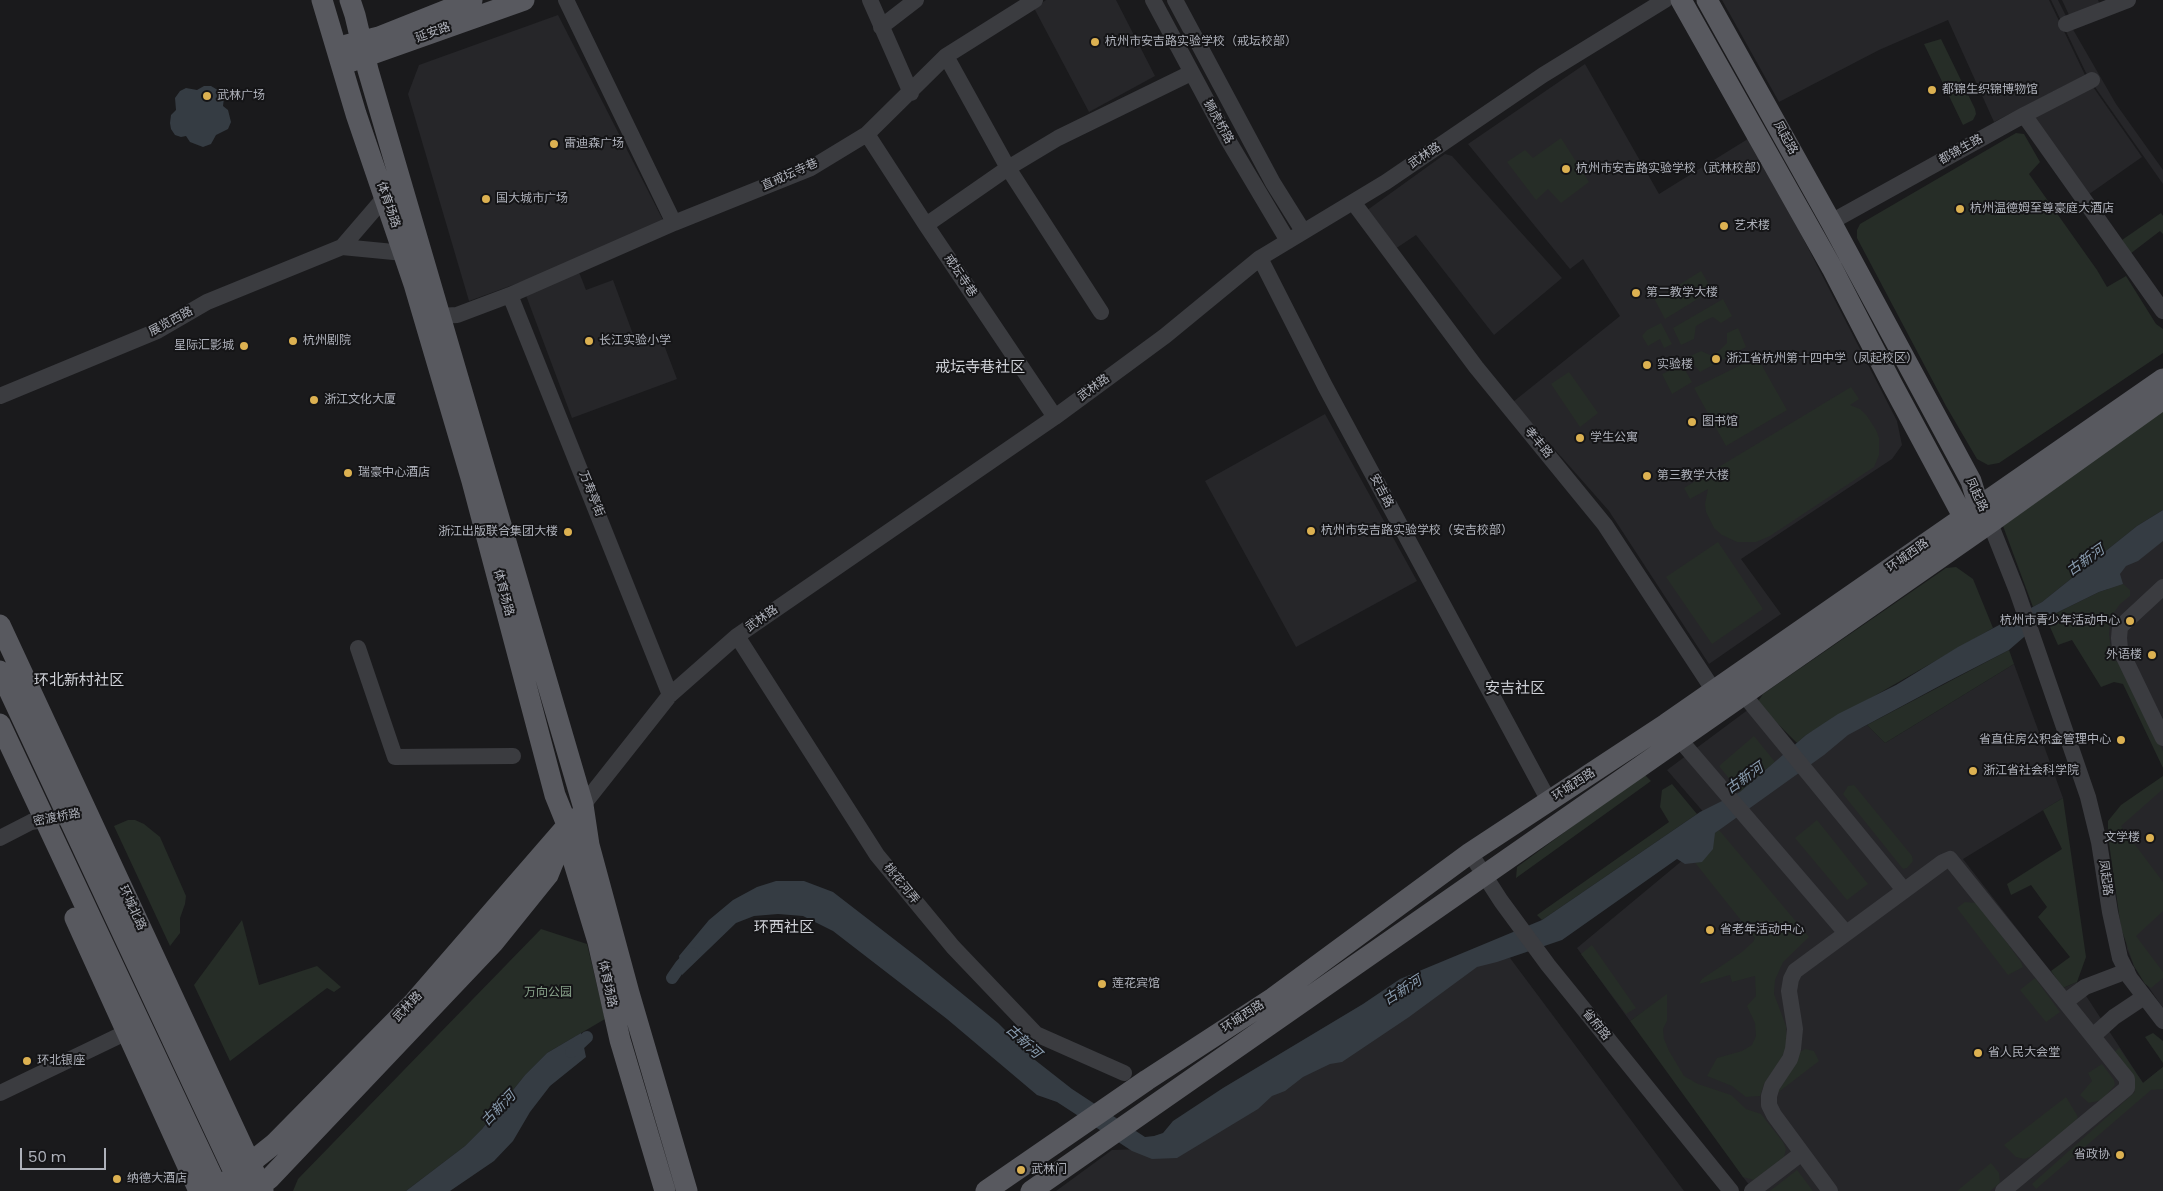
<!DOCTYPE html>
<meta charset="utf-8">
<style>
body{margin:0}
#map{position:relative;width:2163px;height:1191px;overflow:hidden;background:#1a1a1c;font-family:Poppins,sans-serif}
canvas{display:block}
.scale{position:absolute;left:20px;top:1148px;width:86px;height:22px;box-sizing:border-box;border:2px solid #aeb1ba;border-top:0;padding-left:6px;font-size:15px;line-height:18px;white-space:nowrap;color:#aeb1ba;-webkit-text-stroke:4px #151517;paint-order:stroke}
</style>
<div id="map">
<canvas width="2163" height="1191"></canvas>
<div class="scale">50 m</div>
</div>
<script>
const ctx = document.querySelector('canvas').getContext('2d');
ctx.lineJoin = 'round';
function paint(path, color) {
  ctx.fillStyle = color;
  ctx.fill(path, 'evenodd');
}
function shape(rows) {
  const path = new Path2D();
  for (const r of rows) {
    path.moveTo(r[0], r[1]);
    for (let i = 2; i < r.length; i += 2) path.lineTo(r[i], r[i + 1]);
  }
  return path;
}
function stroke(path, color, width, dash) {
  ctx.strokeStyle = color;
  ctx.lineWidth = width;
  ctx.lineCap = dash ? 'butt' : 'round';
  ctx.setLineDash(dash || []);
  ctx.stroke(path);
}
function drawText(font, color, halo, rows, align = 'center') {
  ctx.font = font + ' Poppins,"Noto Sans SC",sans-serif';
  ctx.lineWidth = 4;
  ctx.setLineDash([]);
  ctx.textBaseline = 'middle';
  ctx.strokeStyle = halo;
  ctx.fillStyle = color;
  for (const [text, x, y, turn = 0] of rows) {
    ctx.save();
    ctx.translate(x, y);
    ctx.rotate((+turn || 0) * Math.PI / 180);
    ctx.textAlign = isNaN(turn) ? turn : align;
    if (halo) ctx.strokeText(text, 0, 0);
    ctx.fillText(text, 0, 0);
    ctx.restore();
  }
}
paint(shape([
 [1046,0,1116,0,1155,76,1089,112,1034,8],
 [1722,0,2049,0,2085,75,1994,122,1948,20,1879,50,1779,102],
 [2051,0,2058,0,2071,26,2116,104,2163,170,2163,184,2088,77],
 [2062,0,2098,0,2100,5,2069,15],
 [558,15,666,226,575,262,586,290,613,280,637,345,661,337,677,379,572,418,521,282,469,301,408,94,419,65],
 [1585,64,1659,194,1751,137,1897,421,1902,445,1892,459,1741,559,1781,614,1709,664,1609,511,1513,402,1620,316,1583,259,1570,269,1468,144],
 [2091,84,2142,157,2085,197,2030,116],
 [1445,154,1452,156,1562,278,1494,335,1416,235,1395,249,1366,211],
 [1325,414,1417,581,1296,647,1205,481],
 [2163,534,2163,760,2120,675,2105,653,2108,573],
 [2014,664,2063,798,1963,859,2063,988,2077,982,2143,1083,2163,1067,2163,1191,1754,1191,1743,1177,1643,1024,1661,1000,1630,1021,1577,948,1719,830,1667,770,1757,703,1807,759,1857,722,1861,728,1867,725,1885,743],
 [2163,780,2163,1008,2134,966,2127,949,2112,824],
 [1510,958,1684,1191,1056,1191,1112,1150,1142,1149,1476,961]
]), '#262629');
paint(shape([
 [1941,39,1975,109,1976,114,1973,120,1963,125,1924,44],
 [2016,133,2024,134,2040,162,2029,174,2097,270,2107,287,2126,276,2156,324,2163,329,2163,353,1999,463,1988,465,1977,459,1946,406,1857,238,1857,230,1860,224],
 [1561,138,1589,182,1561,203,1548,189,1536,200,1507,162,1525,150,1533,158],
 [2161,213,2163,216,2163,234,2160,231,2130,254,2122,240],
 [1701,271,1712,290,1665,319,1655,300],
 [1723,299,1732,316,1721,323,1713,317,1706,320,1696,326,1694,339,1681,345,1673,328],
 [1661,323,1672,344,1664,348,1660,339,1648,346,1642,336,1647,330],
 [1738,328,1746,347,1700,372,1688,357,1701,351,1710,355,1719,351,1727,343,1727,333],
 [1757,357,1787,410,1726,446,1694,388],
 [1678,358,1692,382,1672,394,1662,374,1673,369,1670,361],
 [1569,372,1598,413,1580,427,1551,384],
 [1851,387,1859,399,1850,405,1860,409,1867,416,1876,430,1879,438,1879,455,1874,467,1770,536,1756,542,1737,542,1722,535,1714,528,1706,512,1705,504,1708,489,1690,499,1684,488],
 [2163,410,2163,510,2137,526,2042,602,2033,607,2003,526],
 [1718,542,1763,609,1712,644,1666,577],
 [1956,567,1973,579,1993,628,1806,735,1797,743,1757,703,1763,694,1946,568],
 [2123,584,2130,590,2130,596,2120,604,2110,618,2109,634,2112,658,2120,664,2163,751,2163,768,2123,684,2114,682,2101,687,2072,640,2058,645,2046,618,2099,592],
 [2009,650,2014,664,1885,743,1867,725],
 [1754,736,1775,762,1740,792,1719,766],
 [1644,774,1651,781,1516,878,1517,867],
 [2163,776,2163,789,2121,826,2163,882,2163,911,2136,936,2163,972,2163,978,2151,988,2145,984,2134,966,2121,928,2108,836,2108,821,2121,805],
 [1672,784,1697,814,1542,920,1537,915,1669,822,1660,807,1662,790],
 [1854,785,1912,856,1913,861,1907,868,1903,869,1843,794,1848,786],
 [2063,798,2086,957,2077,982,2063,988,2051,971,2070,957,2038,917,2047,907,2031,885,2011,895,2007,884,2062,849,2043,810],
 [128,820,135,820,144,824,160,837,186,896,185,904,180,918,180,933,170,946,114,826],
 [1817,820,1868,884,1847,900,1795,838],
 [1719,830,1809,937,1783,962,1775,980,1774,994,1786,1026,1787,1046,1782,1057,1764,1084,1760,1096,1746,1097,1732,1086,1707,1076,1717,1058,1742,1051,1752,1045,1756,1036,1755,1023,1747,1006,1756,996,1755,976,1732,982,1730,975,1699,984,1702,979,1742,952,1753,942,1755,938,1689,855,1690,851],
 [1965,902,1977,903,1980,906,2021,962,2023,967,2008,975,1957,908],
 [242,920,259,985,317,966,341,987,334,992,327,988,230,1061,194,985],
 [541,929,587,944,605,1019,547,1053,525,1075,482,1129,465,1146,406,1191,293,1191,298,1179],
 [1592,945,1636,1008,1626,1014,1581,954],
 [2035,978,2060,1012,2046,1022,2020,990],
 [1667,994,1667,1021,1663,1029,1664,1039,1669,1051,1684,1076,1698,1084,1731,1095,1746,1109,1761,1114,1783,1142,1786,1149,1784,1157,1754,1180,1743,1177,1630,1021],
 [2153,1033,2163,1041,2163,1063,2145,1037],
 [2119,1048,2143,1083,2163,1067,2163,1089,2151,1090,2036,1189,2032,1184,2135,1092,2112,1054],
 [1805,1049,1814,1051,1819,1061,1776,1094,1800,1052],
 [2102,1064,2114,1080,2115,1085,2102,1100,2089,1103,2080,1095,2092,1081,2088,1073],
 [2066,1097,2078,1117,2074,1123,2030,1157,2024,1159,2016,1157,2004,1145],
 [1991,1163,1999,1173,2000,1183,1990,1191,1957,1191],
 [1797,1170,1813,1191,1770,1191]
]), '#262d27');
paint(shape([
 [204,86,211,86,221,92,224,98,223,106,228,110,231,122,228,129,216,135,211,144,203,147,190,142,186,136,181,137,175,135,171,129,170,123,171,115,176,110,175,98,180,91,186,88,197,90],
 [2163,510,2163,541,2138,561,2126,566,2120,574,2123,584,2099,592,2046,618,2009,650,1945,683,1848,735,1824,755,1715,833,1713,849,1702,862,1685,864,1677,859,1562,940,1497,962,1477,967,1409,1017,1342,1062,1330,1064,1303,1077,1285,1091,1272,1096,1258,1109,1177,1158,1152,1159,1132,1151,1057,1102,1037,1095,947,1019,833,931,803,916,778,914,754,916,736,923,682,975,679,956,709,920,733,900,757,887,776,881,804,881,833,892,921,960,998,1023,1035,1060,1072,1089,1145,1137,1154,1136,1163,1133,1173,1121,1223,1088,1363,1004,1400,979,1542,920,1700,812,1740,792,1806,735,1838,714,1896,685,1958,647,2042,602,2137,526],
 [581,1033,586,1057,550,1086,530,1112,513,1141,494,1161,450,1191,406,1191,465,1146,482,1129,525,1075,547,1053]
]), '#353c43');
stroke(shape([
 [672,978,681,965,692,953],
 [571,1052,587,1037]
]), '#353c43', 12);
stroke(shape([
 [566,0,674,223],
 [870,0,911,93],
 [1153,0,1228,140,1288,241],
 [1175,0,1273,183,1303,231],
 [2066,24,2128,0],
 [881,27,916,0],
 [946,56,1008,168,1101,312],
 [2024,115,2163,311],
 [867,134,926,225,1055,417],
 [1353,202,1476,367,1605,525,1714,691],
 [1831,222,2024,115,2092,80],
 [926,225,1008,168,1058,138,1191,73],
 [342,247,404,253],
 [1260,258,1325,386,1549,801],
 [510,295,670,695],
 [439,316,457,315,510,295,674,223,811,168,867,134,946,56,1035,0],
 [0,396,157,331,207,302,342,247,385,197],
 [1990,523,2017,591,2088,797,2099,842,2110,912,2120,958,2130,978,2163,1021],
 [2163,587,2120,627,2119,638,2120,649,2163,738],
 [737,636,877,855,953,947,1036,1034,1124,1073],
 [358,648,395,757,513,756],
 [1744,695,1904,890],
 [1680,740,1846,933],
 [583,805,670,695,737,636,1055,417,1165,336,1260,258,1386,182,1543,75,1665,0],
 [0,838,31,822,78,814],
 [1470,853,1501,901,1548,965,1731,1191],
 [2065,1002,2085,987,2127,971],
 [2093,1036,2114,1017,2144,997],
 [0,1093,127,1032],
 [1752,1191,1802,1153],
 [1830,1191,1774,1115,1769,1105,1769,1096,1772,1086,1790,1059,1793,1049,1795,1029,1789,991,1791,979,1795,971,1943,862,1950,859,2127,1079,2127,1088,2003,1191]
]), '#3b3c40', 16);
stroke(shape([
 [322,0,356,114,414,284,472,481,555,795,568,827,574,863,598,942,620,1040,665,1191],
 [350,0,355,15,368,70,583,805,589,845,629,993,687,1191],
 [1681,0,1832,268,1892,384,1964,518],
 [1707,0,1831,222,1971,481,1975,494,1987,518],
 [347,45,379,37,472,0],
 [352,61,524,0],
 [0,625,263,1191],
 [0,671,243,1191],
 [0,724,219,1191],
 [75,918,199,1191],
 [215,1191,274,1144,415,1001,573,819],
 [254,1191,270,1178,494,942,548,875,561,843],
 [986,1191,1147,1080,1273,998,1470,853,1666,724,2163,379],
 [1031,1191,1990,523,2163,399]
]), '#58595f', 21);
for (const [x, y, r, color] of [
 [1095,42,5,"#dcb151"],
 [1932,90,5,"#dcb151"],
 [207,96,5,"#dcb151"],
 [554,144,5,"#dcb151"],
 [1566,169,5,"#dcb151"],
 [486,199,5,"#dcb151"],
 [1960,209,5,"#dcb151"],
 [1724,226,5,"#dcb151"],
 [1636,293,5,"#dcb151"],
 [293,341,5,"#dcb151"],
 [589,341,5,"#dcb151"],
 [244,346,5,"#dcb151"],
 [1716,359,5,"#dcb151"],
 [1647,365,5,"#dcb151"],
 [314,400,5,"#dcb151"],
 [1692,422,5,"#dcb151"],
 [1580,438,5,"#dcb151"],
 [348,473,5,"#dcb151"],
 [1647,476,5,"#dcb151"],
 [1311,531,5,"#dcb151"],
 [568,532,5,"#dcb151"],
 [2130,621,5,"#dcb151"],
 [2152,655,5,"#dcb151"],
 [2121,740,5,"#dcb151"],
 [1973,771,5,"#dcb151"],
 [2150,838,5,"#dcb151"],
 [1710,930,5,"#dcb151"],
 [1102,984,5,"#dcb151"],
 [1978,1053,5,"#dcb151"],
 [27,1061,5,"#dcb151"],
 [2120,1155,5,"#dcb151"],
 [1021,1170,5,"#dcb151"],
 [117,1179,5,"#dcb151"]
]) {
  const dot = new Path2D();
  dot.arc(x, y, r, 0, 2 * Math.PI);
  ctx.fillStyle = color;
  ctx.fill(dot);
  stroke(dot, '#151517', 2);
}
drawText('12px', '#aeb1ba', '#151517', [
 ["延安路",433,33,-20],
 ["狮虎桥路",1218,122,61],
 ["凤起路",1785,138,61],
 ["都锦生路",1961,150,-29],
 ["武林路",1425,156,-34],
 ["直戒坛寺巷",790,175,-24],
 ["体育场路",388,205,71],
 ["戒坛寺巷",960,276,56],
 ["展览西路",171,322,-28],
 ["武林路",1094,388,-36],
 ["孝丰路",1538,443,50],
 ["安吉路",1381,491,62],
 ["万寿亭街",591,494,68],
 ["凤起路",1976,495,65],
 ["环城西路",1908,556,-35],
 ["体育场路",503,593,75],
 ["武林路",762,619,-35],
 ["环城西路",1574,785,-33],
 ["密渡桥路",57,818,-11],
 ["凤起路",2105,878,82],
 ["桃花河弄",901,884,51],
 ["环城北路",132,908,65],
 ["体育场路",607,984,78],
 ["武林路",408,1007,-46],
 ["环城西路",1243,1017,-33],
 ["省府路",1596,1025,51]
]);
drawText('12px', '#aeb1ba', '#151517', [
 ["杭州市安吉路实验学校（戒坛校部）",1105,42],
 ["都锦生织锦博物馆",1942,90],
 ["武林广场",217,96],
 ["雷迪森广场",564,144],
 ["杭州市安吉路实验学校（武林校部）",1576,169],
 ["国大城市广场",496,199],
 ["杭州温德姆至尊豪庭大酒店",1970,209],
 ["艺术楼",1734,226],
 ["第二教学大楼",1646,293],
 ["杭州剧院",303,341],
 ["长江实验小学",599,341],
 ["星际汇影城",234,346,"right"],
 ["浙江省杭州第十四中学（凤起校区）",1726,359],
 ["实验楼",1657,365],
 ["浙江文化大厦",324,400],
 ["图书馆",1702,422],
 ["学生公寓",1590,438],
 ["瑞豪中心酒店",358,473],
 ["第三教学大楼",1657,476],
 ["杭州市安吉路实验学校（安吉校部）",1321,531],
 ["浙江出版联合集团大楼",558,532,"right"],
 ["杭州市青少年活动中心",2120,621,"right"],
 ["外语楼",2142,655,"right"],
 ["省直住房公积金管理中心",2111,740,"right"],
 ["浙江省社会科学院",1983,771],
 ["文学楼",2140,838,"right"],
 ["省老年活动中心",1720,930],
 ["莲花宾馆",1112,984],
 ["省人民大会堂",1988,1053],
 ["环北银座",37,1061],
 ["省政协",2110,1155,"right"],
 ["武林门",1031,1170],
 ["纳德大酒店",127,1179]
], 'left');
drawText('12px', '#88a28a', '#151517', [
 ["万向公园",548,993]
]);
drawText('italic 14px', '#8a9db0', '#151517', [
 ["古新河",2086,561,-35],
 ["古新河",1745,779,-35],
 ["古新河",1403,991,-32],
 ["古新河",1023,1042,43],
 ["古新河",499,1109,-46]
]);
drawText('15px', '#ced0d6', '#151517', [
 ["戒坛寺巷社区",980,368],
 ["环北新村社区",79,681],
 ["安吉社区",1515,689],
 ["环西社区",784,928]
]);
</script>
